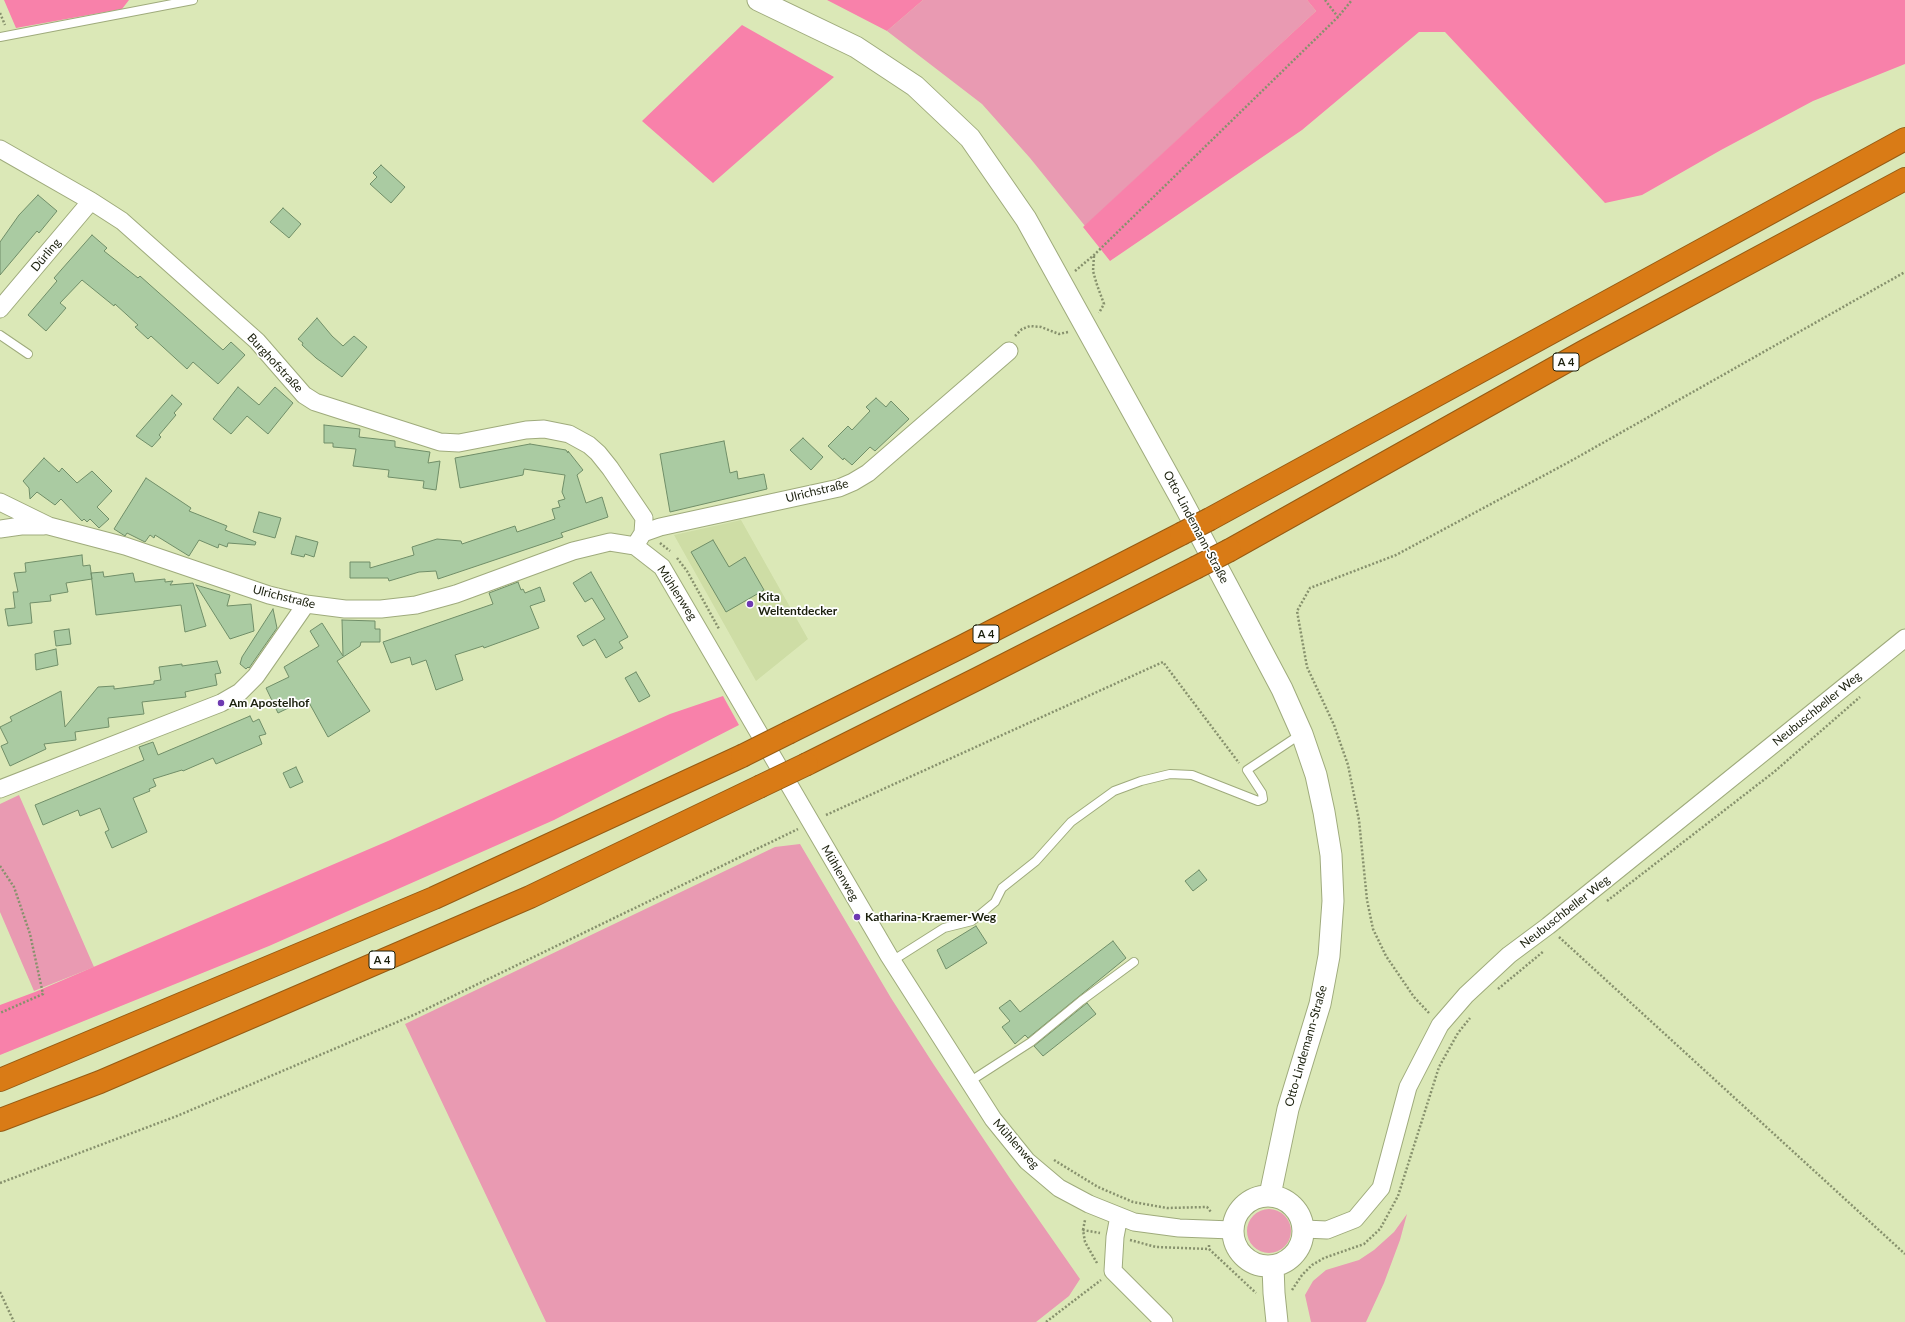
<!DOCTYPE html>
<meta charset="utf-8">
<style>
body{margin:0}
canvas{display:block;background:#dbe8b7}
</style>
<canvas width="1905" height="1322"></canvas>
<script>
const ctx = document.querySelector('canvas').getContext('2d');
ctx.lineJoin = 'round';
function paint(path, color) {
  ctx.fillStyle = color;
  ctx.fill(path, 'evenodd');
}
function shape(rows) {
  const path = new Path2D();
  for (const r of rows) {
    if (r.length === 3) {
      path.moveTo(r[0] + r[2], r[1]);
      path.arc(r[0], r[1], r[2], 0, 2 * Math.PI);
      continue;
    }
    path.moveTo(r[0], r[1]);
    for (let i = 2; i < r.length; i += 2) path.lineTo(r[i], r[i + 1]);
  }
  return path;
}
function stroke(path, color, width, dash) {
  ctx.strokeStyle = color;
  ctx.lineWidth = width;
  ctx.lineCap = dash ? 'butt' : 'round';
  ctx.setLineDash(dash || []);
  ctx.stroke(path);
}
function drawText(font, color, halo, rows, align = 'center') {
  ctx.font = font + ' Lato,sans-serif';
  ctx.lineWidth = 3.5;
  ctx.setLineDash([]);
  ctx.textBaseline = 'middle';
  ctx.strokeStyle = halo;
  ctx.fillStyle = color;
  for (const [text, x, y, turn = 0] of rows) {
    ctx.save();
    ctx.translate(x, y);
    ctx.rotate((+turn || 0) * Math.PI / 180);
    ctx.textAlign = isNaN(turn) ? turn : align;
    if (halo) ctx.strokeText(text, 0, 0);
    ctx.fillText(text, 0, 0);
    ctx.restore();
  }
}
paint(shape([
 [741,520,808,639,756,681,674,535]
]), '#cedda5');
paint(shape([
 [923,0,1307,0,1316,11,1085,226,1030,158,982,104,887,31],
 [19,795,94,967,34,991,0,912,0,804],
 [800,844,891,998,934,1065,1011,1180,1080,1279,1069,1296,1036,1322,546,1322,405,1024,775,847],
 [1269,1231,22],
 [1407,1214,1400,1240,1384,1283,1366,1322,1311,1322,1305,1295,1313,1281,1326,1270,1359,1260,1374,1250,1394,1232]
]), '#e99ab2');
paint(shape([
 [4,0,129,0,122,9,16,28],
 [827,0,923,0,887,31],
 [1307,0,1905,0,1905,64,1813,101,1721,150,1642,195,1605,203,1445,32,1419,32,1302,130,1110,261,1083,227,1316,11],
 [742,25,834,77,713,183,642,121],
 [723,696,739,725,554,820,269,946,0,1055,0,1005,35,992,388,841,670,714]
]), '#f881aa');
const building = shape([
 [381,165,405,187,391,203,370,184,377,177,373,173,381,165],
 [38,195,57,211,39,233,37,231,0,275,0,242,19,215,38,195],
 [283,208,301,224,289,238,270,222,283,208],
 [92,235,107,248,104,251,138,278,140,276,223,350,231,342,245,355,218,384,193,362,187,369,151,336,148,339,135,327,138,325,115,304,114,306,82,280,60,303,66,308,46,331,28,315,57,281,54,278,92,235],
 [317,318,332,336,343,346,354,336,367,347,342,377,316,358,302,345,303,343,298,339,317,318],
 [238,387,259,405,275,387,293,403,268,434,247,416,231,434,213,419,238,387],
 [172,395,182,404,174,413,176,415,159,435,161,437,152,447,136,436,172,395],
 [876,398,886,407,891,401,909,419,875,451,870,447,852,465,844,458,843,460,828,446,848,426,852,430,870,411,866,407,876,398],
 [324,425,360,429,359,437,395,441,395,447,430,452,428,463,440,461,436,490,423,488,424,481,388,477,389,470,353,466,356,449,333,447,333,443,324,443,324,425],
 [803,438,823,457,811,470,790,450,803,438],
 [724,441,730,473,737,471,738,479,764,474,767,489,670,512,660,454,724,441],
 [530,444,566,450,568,453,568,451,583,470,577,475,586,503,602,497,608,517,561,533,563,537,438,579,436,571,419,572,389,581,388,578,350,578,350,562,370,562,370,568,414,555,412,547,437,539,461,541,462,544,515,526,517,532,555,519,552,509,560,507,558,501,565,499,562,492,565,475,524,469,523,475,460,488,455,458,530,444],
 [44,458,59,472,62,468,77,483,92,471,112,491,97,507,109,519,99,528,90,519,87,522,84,519,82,521,61,499,55,505,37,492,30,499,29,488,23,481,44,458],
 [146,478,191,508,189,511,227,526,225,530,256,542,255,545,228,543,227,547,219,544,218,548,199,540,189,556,155,535,154,538,150,535,145,542,127,533,125,536,114,529,146,478],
 [259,512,281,518,275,538,253,532,259,512],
 [296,536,318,542,314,557,305,554,304,557,291,554,296,536],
 [713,540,729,567,745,557,764,590,726,612,691,552,713,540],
 [82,555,83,566,90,565,92,579,66,583,68,592,50,595,51,601,30,603,32,623,8,626,5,609,15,608,13,592,18,592,14,573,26,572,25,563,82,555],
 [103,572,104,577,133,573,135,582,165,579,165,582,173,581,170,585,193,583,206,626,185,632,181,605,96,615,91,573,103,572],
 [591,572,628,637,619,642,623,648,606,658,595,639,583,646,577,636,605,619,592,598,585,602,573,583,591,572],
 [518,582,521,590,523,589,525,593,540,587,545,601,530,606,539,628,484,648,483,646,455,655,463,680,436,690,426,660,412,665,410,657,391,663,383,642,493,604,489,593,518,582],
 [196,585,230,595,227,606,251,604,254,631,230,639,196,585],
 [273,609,277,628,249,668,248,667,246,669,240,664,242,657,273,609],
 [342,620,375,621,375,629,380,629,380,642,361,642,360,646,337,661,370,711,328,737,307,699,278,713,266,688,289,677,284,667,319,646,310,631,322,623,343,656,342,620],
 [69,629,71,644,56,646,54,631,69,629],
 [56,649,58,665,36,670,35,654,56,649],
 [217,661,221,673,215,674,217,685,185,692,186,697,142,702,144,714,108,718,109,727,75,732,76,740,44,744,46,749,10,766,1,746,8,743,0,727,12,721,10,717,61,691,65,727,98,687,114,686,114,689,154,684,154,681,161,680,159,667,182,664,182,666,217,661],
 [636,672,650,696,639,702,625,678,636,672],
 [250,716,253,722,259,719,266,734,259,736,262,744,216,764,213,758,183,771,182,770,153,779,156,786,149,789,150,791,133,798,147,832,112,848,105,832,109,830,100,808,80,816,78,810,43,825,35,805,144,760,139,747,153,742,158,755,250,716],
 [296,767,303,782,290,788,283,773,296,767],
 [1199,870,1207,880,1193,891,1185,881,1199,870],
 [976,926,987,943,946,969,937,950,976,926],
 [1113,941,1126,958,1028,1038,1025,1035,1015,1044,1002,1027,1010,1021,999,1008,1010,1000,1020,1012,1113,941],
 [1087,1003,1096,1014,1043,1056,1034,1046,1087,1003]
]);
paint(building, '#aacba2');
stroke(building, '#708e68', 1);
const service = shape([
 [0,37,193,0],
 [0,335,28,354],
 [892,961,944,928,972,921,995,902,1002,888,1036,861,1071,822,1114,791,1141,781,1170,774,1192,775,1258,801,1263,799,1262,793,1247,770,1301,734],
 [969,1082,1031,1042,1081,1001,1134,962]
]);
const minor = shape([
 [0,149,91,201,122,221,257,341,304,395,315,402,440,442,459,443,526,430,544,429,569,434,589,445,598,453,610,468,644,518,643,533],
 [0,309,91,201],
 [0,502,49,526,125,546,269,595,306,604,345,609,381,609,416,605,456,594,573,551,610,542,635,546,662,567,889,956,993,1119,1027,1161,1059,1188,1089,1204,1134,1222,1179,1228,1232,1230],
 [0,529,21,526,44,526],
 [638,541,643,533,660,527,839,488,853,482,868,473,1009,351],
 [0,789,221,703,240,692,256,676,306,604],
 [1119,1216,1115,1237,1113,1271,1164,1322],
 [1304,1229,1327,1230,1355,1219,1381,1188,1408,1087,1440,1025,1466,995,1509,955,1548,926,1905,638]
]);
const tertiary = shape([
 [758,0,856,47,915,86,970,138,1026,219,1180,497,1282,689,1302,734,1316,775,1324,812,1331,855,1333,901,1329,956,1320,1004,1288,1109,1270,1195],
 [1268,1231,35],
 [1273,1266,1274,1293,1277,1322]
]);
const motorway = shape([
 [1210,519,1905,139],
 [1230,550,1583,352,1905,179],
 [790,732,961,647,1181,534],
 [807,764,979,678,1195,568],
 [0,1080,434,898,742,756],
 [0,1120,100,1082,530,897,759,787]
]);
stroke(service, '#9fab7c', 10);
stroke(minor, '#9fab7c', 19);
stroke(tertiary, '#9fab7c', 23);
stroke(motorway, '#965b13', 24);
stroke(shape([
 [1325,0,1338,17],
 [0,13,5,25],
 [1094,256,1093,271,1097,285,1104,304,1099,313],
 [1075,271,1094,255,1338,17,1352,0],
 [1015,336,1022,329,1030,326,1041,327,1059,334,1068,332],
 [660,543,670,551],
 [677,558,687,571,719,629],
 [826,815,1163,662,1239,763],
 [0,866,14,887,30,934,43,994,0,1013],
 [1607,901,1774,772,1860,697],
 [1559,937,1905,1254],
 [1498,989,1544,951],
 [1429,1013,1414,997,1386,956,1373,929,1367,900,1359,820,1348,765,1334,725,1307,667,1297,611,1310,588,1396,555,1569,462,1905,272],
 [1054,1160,1098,1187,1133,1202,1167,1208,1207,1207,1211,1212],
 [0,1183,177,1116,416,1014,798,829],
 [1083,1230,1085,1220],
 [1130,1240,1156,1247,1209,1249],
 [1209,1245,1209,1249,1256,1293],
 [1097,1263,1085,1242,1083,1230,1100,1233],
 [1292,1290,1302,1275,1312,1265,1324,1258,1364,1244,1380,1229,1398,1196,1439,1067,1458,1033,1470,1018],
 [0,1292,14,1322],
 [1046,1322,1101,1280]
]), '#87916d', 2.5, [2, 2]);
stroke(service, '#fff', 8);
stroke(minor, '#fff', 17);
stroke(tertiary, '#fff', 21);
stroke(motorway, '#d97b16', 22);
const motorwayBridge = shape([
 [1181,534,1210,519],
 [1195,568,1230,550],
 [742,756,790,732],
 [759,787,807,764]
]);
stroke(motorwayBridge, '#965b13', 24, []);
stroke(motorwayBridge, '#d97b16', 22);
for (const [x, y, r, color] of [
 [750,604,4,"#6e3ab1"],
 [221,703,4,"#6e3ab1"],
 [857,917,4,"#6e3ab1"]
]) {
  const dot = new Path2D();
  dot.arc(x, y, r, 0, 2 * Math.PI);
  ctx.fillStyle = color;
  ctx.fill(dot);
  stroke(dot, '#fff', 1.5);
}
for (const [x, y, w] of [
 [1566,362,26],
 [986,634,26],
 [382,960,26]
]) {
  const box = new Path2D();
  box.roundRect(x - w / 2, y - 9, w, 18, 3);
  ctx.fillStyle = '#fff';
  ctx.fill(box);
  stroke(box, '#1b200d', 1);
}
drawText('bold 11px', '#1b200d', null, [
 ["A 4",1566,362],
 ["A 4",986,634],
 ["A 4",382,960]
]);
drawText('12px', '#1b200d', '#fff', [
 ["Dürling",46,255,-50],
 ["Burghofstraße",275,363,47],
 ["Ulrichstraße",817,491,-14],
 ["Otto-Lindemann-Straße",1196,527,62],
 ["Mühlenweg",677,593,57],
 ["Ulrichstraße",284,597,14],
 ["Neubuschbeller Weg",1817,709,-39],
 ["Mühlenweg",840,873,60],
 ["Neubuschbeller Weg",1565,912,-38],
 ["Otto-Lindemann-Straße",1306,1046,-74],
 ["Mühlenweg",1016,1144,48]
]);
drawText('bold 12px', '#1b200d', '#fff', [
 ["Kita",758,597],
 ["Weltentdecker",758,611],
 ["Am Apostelhof",229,703],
 ["Katharina-Kraemer-Weg",865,917]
], 'left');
</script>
